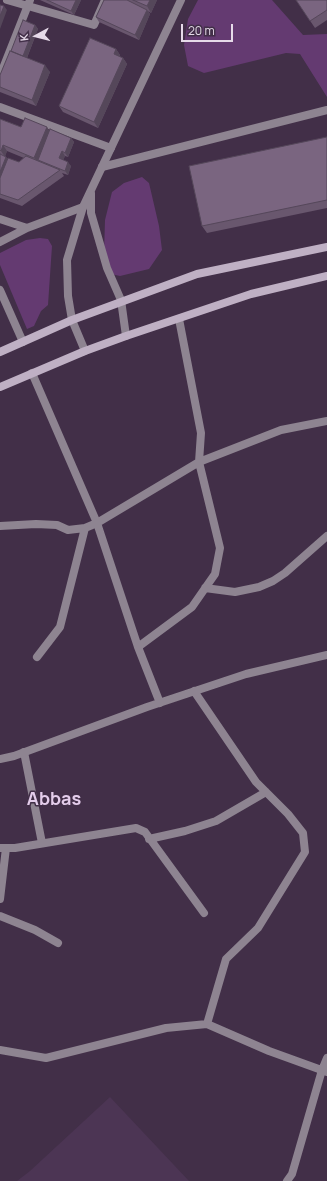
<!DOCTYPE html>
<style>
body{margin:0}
#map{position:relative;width:327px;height:1181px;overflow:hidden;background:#422f48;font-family:Manrope,sans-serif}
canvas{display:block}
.north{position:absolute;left:16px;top:16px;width:40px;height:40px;-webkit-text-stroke:3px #422f48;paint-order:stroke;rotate:263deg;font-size:11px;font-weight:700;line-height:16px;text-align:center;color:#e6dae9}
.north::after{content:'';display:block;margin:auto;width:14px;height:18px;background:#e6dae9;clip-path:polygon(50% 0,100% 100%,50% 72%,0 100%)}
.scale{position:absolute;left:181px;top:24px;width:52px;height:18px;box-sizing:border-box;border:2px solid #e6dae9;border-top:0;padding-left:5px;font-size:12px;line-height:14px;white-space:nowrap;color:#e6dae9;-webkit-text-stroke:3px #422f48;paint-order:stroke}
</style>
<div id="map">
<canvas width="327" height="1181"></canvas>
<div class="north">K</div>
<div class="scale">20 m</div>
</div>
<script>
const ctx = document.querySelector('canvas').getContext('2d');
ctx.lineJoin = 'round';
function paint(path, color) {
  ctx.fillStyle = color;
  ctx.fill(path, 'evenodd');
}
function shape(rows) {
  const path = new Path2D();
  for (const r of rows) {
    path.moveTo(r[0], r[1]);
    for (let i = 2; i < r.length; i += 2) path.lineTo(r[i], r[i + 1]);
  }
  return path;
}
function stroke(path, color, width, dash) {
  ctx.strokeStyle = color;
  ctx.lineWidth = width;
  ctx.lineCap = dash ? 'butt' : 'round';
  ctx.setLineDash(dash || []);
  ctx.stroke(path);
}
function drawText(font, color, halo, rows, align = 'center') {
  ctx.font = font + ' Manrope,sans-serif';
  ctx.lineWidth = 3;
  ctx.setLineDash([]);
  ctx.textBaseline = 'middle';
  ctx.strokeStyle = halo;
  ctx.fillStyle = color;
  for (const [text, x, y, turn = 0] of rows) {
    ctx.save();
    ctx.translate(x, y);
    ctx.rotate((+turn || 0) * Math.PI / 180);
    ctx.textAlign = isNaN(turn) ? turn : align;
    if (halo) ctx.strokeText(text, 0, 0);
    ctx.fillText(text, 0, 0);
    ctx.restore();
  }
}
paint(shape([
 [110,1097,189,1181,17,1181,30,1171]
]), '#4c3554');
paint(shape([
 [198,0,272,0,303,35,327,34,327,97,300,54,286,53,204,73,188,66,184,45,188,19],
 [142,177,149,183,159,226,162,250,149,269,120,276,111,274,104,254,105,220,112,192,124,183],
 [40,238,48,239,52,246,48,305,41,311,34,326,27,329,0,265,0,253,26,240]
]), '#643a71');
stroke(shape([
 [0,290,23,342],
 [24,752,42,843]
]), '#8e8491', 8);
stroke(shape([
 [7,0,94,25,105,0],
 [0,76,30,0],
 [0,107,111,148],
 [102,167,327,110],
 [0,219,27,228,83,207],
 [0,242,27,228],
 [0,526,36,524,57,525,68,530,85,528,97,523,32,373],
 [205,588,235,592,259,587,273,581,285,573,327,536],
 [138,647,192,607,215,574,220,548,199,462,281,430,327,421],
 [37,657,60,627,85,528],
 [194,691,256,782,288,814,303,833,305,852,258,928,226,959,207,1024],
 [160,703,138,647,97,523,199,462,201,433,179,319],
 [0,759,14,756,147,707,246,674,327,655],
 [149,839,185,831,216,821,266,792],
 [0,848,15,848,136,828,145,832,204,913],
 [0,899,6,848],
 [0,916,35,930,58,943],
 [0,1050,46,1058,166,1028,207,1024,269,1051,327,1072],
 [287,1181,292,1174,322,1070,327,1058]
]), '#8e8491', 8);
stroke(shape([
 [91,193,91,213,107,268,121,300,126,336],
 [85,351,72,320,68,296,67,260,83,207,181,0]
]), '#8e8491', 8);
stroke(shape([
 [0,352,72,320,197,274,327,247],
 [0,387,85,351,126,336,251,294,327,276]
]), '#bfb0c4', 8);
paint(shape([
 [40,0,81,0,74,15],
 [104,0,157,0,151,13,148,11,150,14,139,40,99,22,96,17],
 [296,0,327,0,327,20,315,28],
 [35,25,38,29,27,58,50,72,36,106,0,92,0,75,12,52,11,51],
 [116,49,120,55,120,57,123,58,127,64,98,128,63,112,59,106],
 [0,119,21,127,50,131,71,138,74,142,68,157,65,156,63,160,71,166,68,175,62,173,64,176,22,206,0,198],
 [7,151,24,158,19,162,8,159,5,156],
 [327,137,327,208,207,233,202,226]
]), '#69576e');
paint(shape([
 [76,0,81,0,74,15,71,11],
 [150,0,157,0,151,13,147,6],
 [4,6,7,10,0,29,0,16],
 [147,10,150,14,139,40,135,35],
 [35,25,38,29,26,60,23,56],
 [116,49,120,55,118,60,114,54],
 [123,58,127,64,98,128,94,122],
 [45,65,50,72,36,106,32,100],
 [47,127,51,133,38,160,39,162,39,164,34,158],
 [71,138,74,142,68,157,65,153],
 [3,145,7,151,5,157,1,151],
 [62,151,65,156,62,163,59,158],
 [6,157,11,163,0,189,0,172],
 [68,162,71,166,68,175,65,171]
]), '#55475a');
const building = shape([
 [47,0,76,0,71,11,47,0],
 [104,0,127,0,147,10,135,35,96,17,104,0],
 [133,0,150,0,147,6,133,0],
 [296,0,327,0,327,10,310,21,296,0],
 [0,5,4,6,0,16,0,5],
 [23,20,35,25,23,56,11,51,23,20],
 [90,38,116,49,114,54,123,58,94,122,59,106,90,38],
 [10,51,45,65,32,100,0,87,0,75,10,51],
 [25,118,47,127,34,158,3,145,1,151,0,150,0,119,21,127,25,118],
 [50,129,71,138,65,153,62,151,59,158,68,162,65,171,38,160,50,129],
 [327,137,327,200,202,226,189,166,327,137],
 [0,154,6,157,0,172,0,154],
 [26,156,60,170,18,200,0,194,0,178,8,158,19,162,26,156]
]);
paint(building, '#7a6580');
stroke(building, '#55475a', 1);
drawText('bold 18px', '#e4cdeb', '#422f48', [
 ["Abbas",54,800]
]);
</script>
